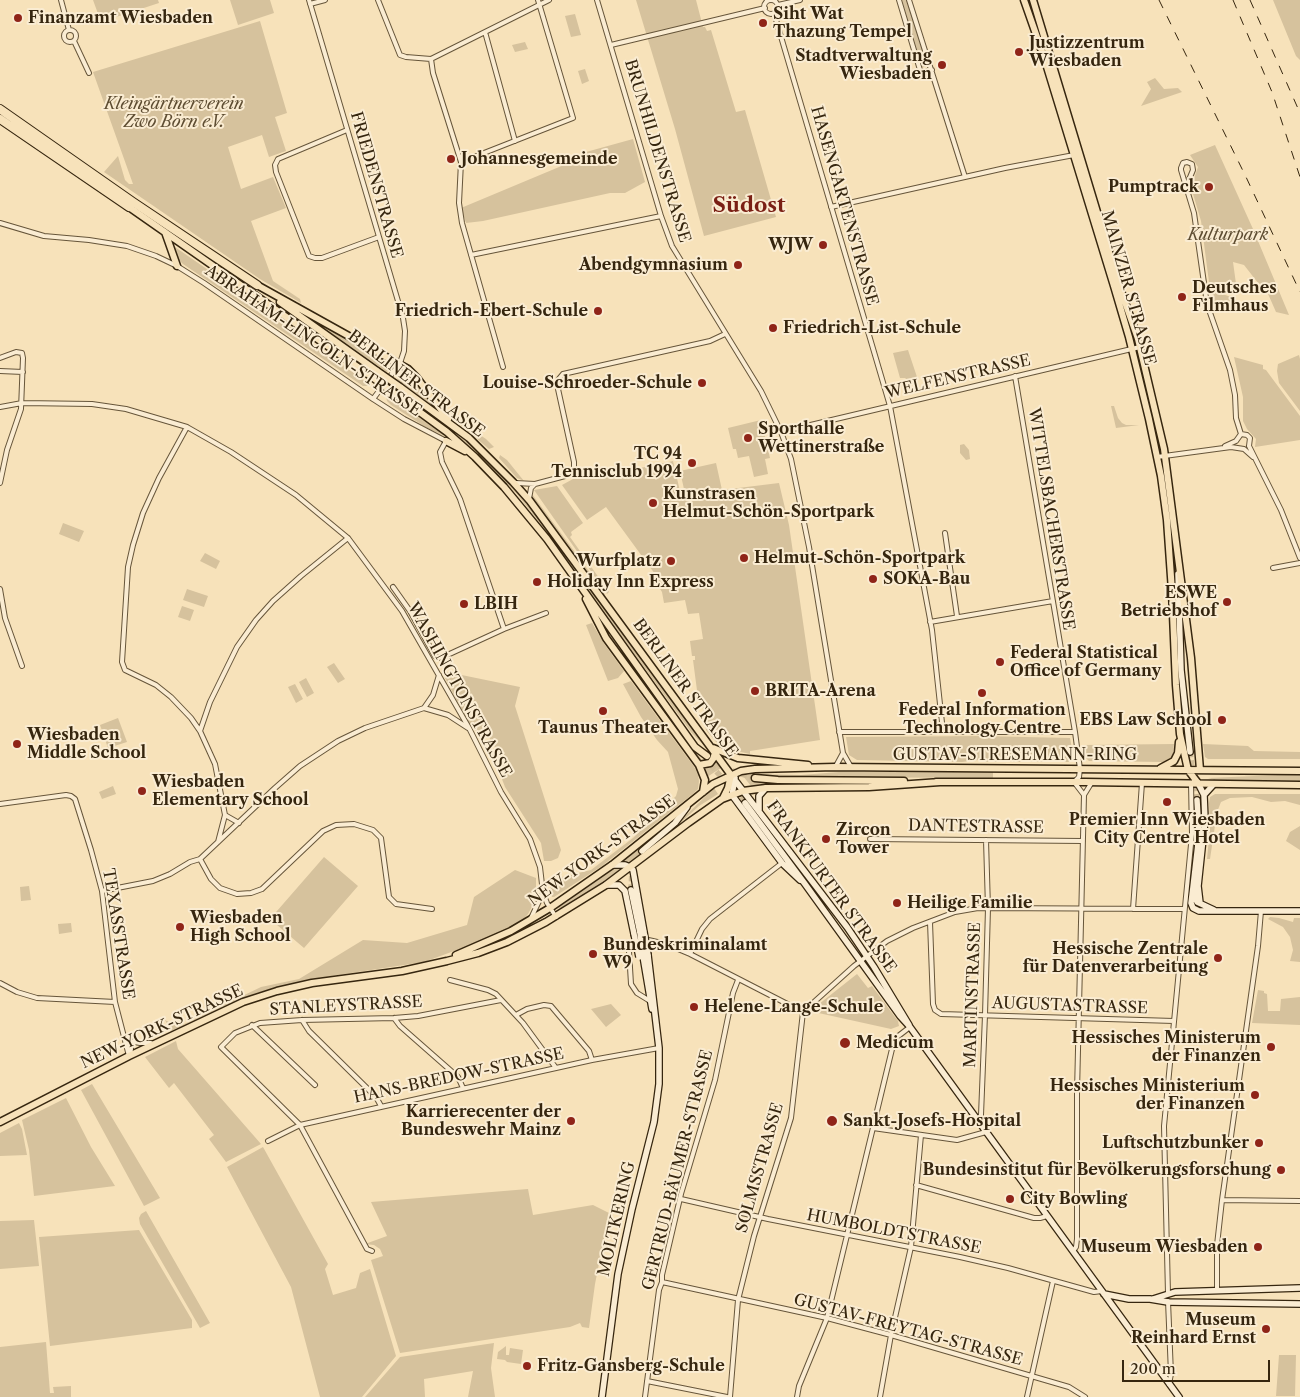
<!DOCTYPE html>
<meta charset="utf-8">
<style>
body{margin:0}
#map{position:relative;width:1300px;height:1397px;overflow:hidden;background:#f7e2ba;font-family:"Libre Caslon Text",serif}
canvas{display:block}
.scale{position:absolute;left:1122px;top:1360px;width:148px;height:22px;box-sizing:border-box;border:2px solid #36260f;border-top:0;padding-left:6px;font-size:15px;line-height:18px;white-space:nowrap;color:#36260f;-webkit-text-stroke:4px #faecd2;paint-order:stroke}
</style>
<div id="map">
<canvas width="1300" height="1397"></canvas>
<div class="scale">200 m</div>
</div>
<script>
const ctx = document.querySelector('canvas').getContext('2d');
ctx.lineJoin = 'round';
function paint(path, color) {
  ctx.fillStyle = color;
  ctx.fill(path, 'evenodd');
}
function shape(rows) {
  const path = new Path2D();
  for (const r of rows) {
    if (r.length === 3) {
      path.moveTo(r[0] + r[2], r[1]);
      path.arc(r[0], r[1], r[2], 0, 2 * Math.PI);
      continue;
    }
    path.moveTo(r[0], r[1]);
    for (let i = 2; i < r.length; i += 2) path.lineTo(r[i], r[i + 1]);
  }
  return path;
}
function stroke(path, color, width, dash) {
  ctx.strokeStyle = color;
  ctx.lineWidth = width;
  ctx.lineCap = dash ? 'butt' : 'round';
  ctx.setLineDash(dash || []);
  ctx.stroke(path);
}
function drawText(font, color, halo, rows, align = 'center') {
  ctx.font = font + ' "Libre Caslon Text",serif';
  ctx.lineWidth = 4;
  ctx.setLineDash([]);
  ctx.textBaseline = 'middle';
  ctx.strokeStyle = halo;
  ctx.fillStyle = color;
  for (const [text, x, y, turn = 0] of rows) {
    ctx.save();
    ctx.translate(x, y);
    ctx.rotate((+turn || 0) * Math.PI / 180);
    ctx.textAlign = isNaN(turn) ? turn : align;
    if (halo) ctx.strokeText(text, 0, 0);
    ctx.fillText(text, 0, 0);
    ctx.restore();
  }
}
paint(shape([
 [93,0,158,0,159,3,101,22],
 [230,0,270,0,274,13,238,25],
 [636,0,696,0,703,27,705,27,707,31,711,30,736,112,745,110,776,217,704,236,675,129],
 [902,0,908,0,927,66,921,68],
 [1273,0,1300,0,1300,60,1296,56],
 [575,14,581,35,571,37,565,16],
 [260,21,287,113,275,117,286,151,269,157,262,135,228,147,241,189,273,177,286,208,251,221,273,281,300,299,301,303,260,279,104,172,118,156,125,180,129,184,133,184,93,72],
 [525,42,528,49,515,52,512,45],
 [585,69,589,81,582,84,578,71],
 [1155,78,1164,89,1178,88,1182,92,1141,106,1151,89,1147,82],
 [633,139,645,182,625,193,610,193,483,221,466,223,461,208,583,157,586,152],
 [1215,145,1253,229,1289,315,1276,312,1265,287,1262,288,1244,265,1233,262,1237,291,1209,282,1201,221,1191,187,1198,167,1190,155],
 [172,245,262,307,372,386,363,386,183,264,176,257],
 [1211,290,1231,297,1233,308,1213,303],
 [300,312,389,360,387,364,391,367,387,372],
 [908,350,918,380,910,382,905,378,900,378,893,353],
 [1299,355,1300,359,1300,411,1279,383,1277,371,1278,364],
 [1234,357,1263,365,1263,369,1266,370,1300,416,1300,440,1255,447,1256,439,1247,429,1243,421,1243,397],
 [406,370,411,375,438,411,397,379],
 [396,388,439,419,468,443,495,468,537,516,690,726,711,753,711,756,705,762,700,763,623,657,625,656,702,760,710,752,691,732,535,517,516,493,467,444,438,420,395,390],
 [386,396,392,399,447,437,427,428,391,405,387,401],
 [1111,406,1114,406,1118,418,1122,423,1126,425,1139,425,1116,428],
 [456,419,486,439,494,447,489,449,455,420],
 [761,420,770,458,765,459,768,474,754,477,749,456,738,458,736,449,733,449,728,428],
 [964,444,969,450,970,459,966,460,960,453,960,445],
 [500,455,507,460,524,481,517,478,499,458],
 [673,461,682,500,718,491,686,498,680,471,716,463,722,490,779,483,789,525,820,740,750,751,750,754,728,749,716,742,706,730,702,702,700,698,698,698,693,660,695,660,695,656,692,656,690,641,703,639,699,613,688,614,685,600,664,603,662,592,653,578,655,574,606,507,587,520,562,485,573,479,589,479],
 [557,486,583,523,571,532,572,535,570,537,609,592,607,594,534,490],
 [532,494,591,574,605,595,603,595,533,499],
 [63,523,84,531,79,542,59,534],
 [205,553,220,561,216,569,200,561],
 [187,589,208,596,204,607,183,600],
 [182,606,194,610,190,621,178,617],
 [592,623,605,645,624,671,618,678,608,681,586,625],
 [334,663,345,679,338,683,327,667],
 [447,672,520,687,515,706,561,850,558,858,551,861,544,861,541,843,505,787,500,774,498,753,489,737,472,729,445,678],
 [306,678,314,693,307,697,299,682],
 [631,681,695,768,698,775,699,781,698,789,694,793,602,866,554,897,552,897,550,889,553,879,591,870,633,838,676,796,678,789,668,752,657,740,641,717,623,684],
 [295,684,303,699,296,703,288,687],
 [118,718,127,742,108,748,100,725],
 [981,736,1070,738,1073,754,1072,760,1068,762,984,762,978,760,962,762,857,760,849,755,846,737],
 [1174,744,1173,754,1172,757,1163,762,1089,761,1086,758,1083,745],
 [1203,744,1248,746,1254,751,1300,752,1300,759,1208,759,1205,757],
 [716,759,721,768,707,777,705,770],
 [839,772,993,772,993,778,787,777,756,774,755,781,766,782,873,783,751,786,743,776,753,774,759,774,801,775],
 [1278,775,1300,775,1300,781,1219,781,1208,778],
 [113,786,116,794,102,799,99,792],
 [714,788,718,794,699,806,678,825,677,824],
 [1215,794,1300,794,1300,805,1285,801,1271,802,1252,797,1230,798,1221,802,1217,812,1210,859,1207,859,1210,828,1209,803,1210,797],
 [1300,826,1300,850,1286,841,1290,832],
 [638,848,644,854,629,865,620,862],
 [324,857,358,886,304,948,270,919],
 [617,867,624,869,565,907,555,909,609,871],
 [515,870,536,878,536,889,538,889,535,901,528,914,520,923,495,936,424,962,305,980,256,993,222,1007,171,1031,165,1020,178,1027,261,987,299,979,363,940,407,943,467,925,474,897],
 [29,886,31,900,21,901,20,887],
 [1270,917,1279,918,1293,922,1294,918,1300,918,1300,962,1290,961,1293,950,1290,937,1283,927,1268,919],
 [71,923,72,932,59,934,58,924],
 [857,974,868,988,872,986,898,1021,899,1026,891,1029,814,1012,814,1008],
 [1258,990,1264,991,1264,993,1267,994,1268,1011,1280,1011,1281,999,1300,997,1300,1025,1252,1023],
 [611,1004,621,1015,606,1027,591,1009],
 [176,1041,178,1049,261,1144,226,1162,209,1139,214,1135,174,1083,169,1088,145,1057],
 [92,1084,160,1198,144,1206,81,1090],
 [66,1098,91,1147,115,1186,34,1196,29,1150,22,1120],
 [19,1123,22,1129,27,1155,0,1156,0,1133],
 [263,1147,328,1264,325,1269,333,1295,356,1288,360,1273,370,1269,396,1356,362,1397,320,1397,291,1287,227,1167],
 [528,1189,533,1215,593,1205,609,1213,595,1284,589,1328,582,1327,580,1323,570,1327,400,1353,371,1260,383,1256,380,1249,374,1245,365,1244,387,1236,371,1202],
 [146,1211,210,1323,200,1328,140,1224,139,1218,141,1214],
 [34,1220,39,1266,0,1269,0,1221],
 [139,1230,192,1320,192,1328,50,1346,39,1237],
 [46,1342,50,1393,54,1393,53,1387,71,1386,71,1397,0,1397,0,1347],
 [494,1343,491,1368,495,1397,468,1397,473,1371,424,1379,425,1397,365,1397,400,1357],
 [506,1346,506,1355,509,1355,510,1348,523,1350,521,1364,507,1362,505,1360,497,1359,498,1352],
 [1279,1355,1296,1355,1295,1396,1276,1396]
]), '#d6c29d');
stroke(shape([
 [1190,752,1197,800],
 [705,759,725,781],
 [735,791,745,803],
 [631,890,632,870,635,861,642,851]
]), '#d0bc98', 5.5, [5.5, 3]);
stroke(shape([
 [709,758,729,770,755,778]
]), '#d0bc98', 6, [6, 3]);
const street = shape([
 [61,0,69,30],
 [309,0,403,318,405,331,404,351,400,363,391,375],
 [378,0,400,55,406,57,431,59,549,0],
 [597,0,661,216,672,246,761,391,781,432,791,459,809,547,843,753,851,767],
 [899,0,920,70,923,72,932,70],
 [909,0,965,177],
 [771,7,7],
 [310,4,325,0],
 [778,5,800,0],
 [774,13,890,406,932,630,943,732],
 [70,36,6],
 [485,32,515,141],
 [74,41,89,73],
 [611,45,765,8],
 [431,59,433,73,461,162,459,203,462,223,503,367],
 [347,130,278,159,275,165,276,172,309,256,315,258,322,258,379,237],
 [461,162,573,118,538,0],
 [1186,187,1193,170,1192,164,1187,162,1183,163,1181,168,1181,170,1194,213,1207,304,1230,370,1235,395,1236,418,1241,434],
 [831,207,1005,168,1074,155],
 [0,223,44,236,89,240,127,246,156,256,177,266,204,283,373,399,404,419,446,441,440,452,442,462,460,499,504,629],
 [471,255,661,216],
 [0,358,16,352,22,353,23,358,21,409,7,450,0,483],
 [0,371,23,372],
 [1015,376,1075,732,1080,769,1079,777,1074,782,1084,795],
 [373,399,379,391],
 [0,407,22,403,92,404,126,409,187,427,231,452,296,495,348,538,402,611,469,728,501,792,530,839,540,867,543,893,547,903,556,917],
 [187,427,159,478,143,513,133,545,128,567,122,662,125,670,156,685,171,697,191,718,200,731,215,764,225,815,239,823],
 [781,432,1140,347],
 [1241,434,1247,435,1250,438,1249,446],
 [1225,446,1236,441,1241,434],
 [1249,446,1281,510,1300,558],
 [1157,457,1231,447,1244,449,1253,457],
 [516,483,535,484,565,476,574,469,574,462,558,389,558,380,563,374,710,341,725,334],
 [529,499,531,488,534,485],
 [945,533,957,616],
 [1273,568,1300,563],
 [393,587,410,611,435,656,438,658,443,657,504,629,546,613],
 [0,589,5,618,22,666],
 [930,622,1053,601],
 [424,708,433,695,439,675],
 [200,731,210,702,237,647,256,620,273,601,301,576,348,538],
 [839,732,1075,732],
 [836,766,843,753],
 [0,804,66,795,71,796,75,799,91,850,102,891,115,1002,129,1056],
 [870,839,1083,841],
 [218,842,225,815],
 [200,859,211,879,220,888,237,894,251,893,262,889,323,831,336,825,354,824,373,830,381,838,389,897,396,904,432,909],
 [102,891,153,881,170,874,190,862,200,859,275,788,300,766,338,741,365,728,424,708,448,715,468,728],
 [1133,909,1142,783],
 [531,918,543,893],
 [930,922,933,1004,935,1010,941,1014,1174,1021],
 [644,939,666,944,690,954,803,1012],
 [635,942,629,951,631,984,637,993,650,1001],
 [690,954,702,929,710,919,782,863],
 [450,980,488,990,496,994,523,1023,556,1068],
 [0,983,17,992,37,998,115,1002],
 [803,1012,854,966,887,941,913,928,955,912,978,908,1184,909],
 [516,1015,527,1009,544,1005,551,1006,589,1051,592,1060],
 [394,1018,400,1026,458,1077,463,1088],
 [302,1020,309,1031,376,1097,381,1106],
 [252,1025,315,1085],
 [129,1041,140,1043,151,1043],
 [129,1041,131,1049,130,1055],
 [978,1121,981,1115,985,1015,988,908,986,840],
 [873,1128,957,1140,986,1132],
 [268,1141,300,1125,592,1060,659,1048],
 [916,1185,1034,1218,1040,1218,1047,1216],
 [681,1199,768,1219,960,1257,1008,1268,1094,1292,1102,1291],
 [1222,1200,1300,1201],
 [372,1251,367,1249,300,1125,221,1047,235,1033,260,1023,302,1020,394,1018,418,1016,501,1000],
 [1073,1251,1076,1247,1077,1239,1077,1092,1084,795,1092,782],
 [662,1282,827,1318,891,1335,1069,1387,1085,1397],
 [1217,1291,1217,1245,1222,1200,1258,946,1261,911],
 [1168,1294,1164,1126,1192,834,1191,783],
 [1168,1301,1171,1374,1169,1384],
 [647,1381,727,1397],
 [645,1397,659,1290,662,1282,662,1275,681,1194,715,1080,733,993,738,980],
 [730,1397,738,1300,754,1236,791,1118,803,1012],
 [797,1397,799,1386,827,1318,893,1045,897,1037,910,1027],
 [880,1397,891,1335,911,1247,921,1135],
 [1027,1397,1053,1281]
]);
const secondary = shape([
 [1178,574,1181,670,1190,752],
 [731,775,847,927,874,967,909,1025],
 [735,778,732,795,782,863,800,880],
 [1198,783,1204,795,1205,820,1198,886,1200,903],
 [1204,795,1214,784],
 [1197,800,1199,835,1193,887,1194,895,1197,902,1214,910],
 [745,803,805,884,900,1016,910,1027,1179,1397],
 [759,810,759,796,766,788],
 [642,851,675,823,687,807],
 [612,865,625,865,630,867,633,870,644,932],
 [606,885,619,885,625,891,634,934],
 [1193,887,1191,903,1193,908,1199,911,1300,911],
 [631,890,640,933],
 [643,956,652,1009],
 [1104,1294,1129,1299,1150,1299,1168,1302,1300,1304],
 [1153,1299,1175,1292,1300,1288],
 [602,1397,618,1274,632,1209,654,1122,659,1084,659,1048,648,955]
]);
const primary = shape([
 [1024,0,1044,57,1114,286,1129,337,1149,419,1161,476,1167,520,1172,591,1176,685,1180,734,1188,770,1198,783],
 [1033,0,1120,288,1138,339,1164,449,1191,658,1200,770],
 [129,207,372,377],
 [165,232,177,266],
 [257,285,408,369,417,378,448,419],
 [280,302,377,371],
 [400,387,469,438,513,482,530,501,731,775],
 [395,394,447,432,475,457,504,487,547,539,695,747,707,756],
 [446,441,465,451],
 [586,599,606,638,699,765,705,780,703,792],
 [713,748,738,758,808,765],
 [699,765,710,763,713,759,715,753],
 [1161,768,1174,761,1178,753,1179,742],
 [755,778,778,780,904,781],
 [936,782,1084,782,1300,785],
 [723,798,728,788,731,775],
 [456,955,511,931,550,908,612,865,713,784,741,771,755,769,835,767,1300,771],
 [0,1122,129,1056,243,1002,277,991,312,983,402,971,447,961,478,953,507,942,546,922,606,885,688,823,722,799,743,791,766,788,869,787,940,782]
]);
const highway = shape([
 [0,109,133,202,257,285],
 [0,119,129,207]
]);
stroke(street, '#66553a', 6);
stroke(secondary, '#36260f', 8);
stroke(primary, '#36260f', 9);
stroke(highway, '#36260f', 10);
stroke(street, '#faecd2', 4);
stroke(secondary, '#faecd2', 5.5);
stroke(primary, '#f7e2ba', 6);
stroke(highway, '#f7e2ba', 8);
stroke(shape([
 [1159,0,1246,177,1300,292],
 [1233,0,1272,92,1300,177],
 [1250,0,1300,113]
]), '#36260f', 1, [9, 9]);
const secondaryBridge = shape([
 [644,932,648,955],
 [640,933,643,956],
 [634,934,639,957]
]);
const primaryBridge = shape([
 [377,371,400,387],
 [372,377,395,394]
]);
stroke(secondaryBridge, '#36260f', 8, []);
stroke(primaryBridge, '#36260f', 9, []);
stroke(secondaryBridge, '#faecd2', 5.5);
stroke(primaryBridge, '#f7e2ba', 6);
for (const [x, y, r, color] of [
 [18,18,5,"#8f2418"],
 [763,23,5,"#8f2418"],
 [1019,52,5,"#8f2418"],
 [942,65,5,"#8f2418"],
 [451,159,5,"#8f2418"],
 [1209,187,5,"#8f2418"],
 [823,245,5,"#8f2418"],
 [738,265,5,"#8f2418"],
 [1182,297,5,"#8f2418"],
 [598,311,5,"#8f2418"],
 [773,328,5,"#8f2418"],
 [702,383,5,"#8f2418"],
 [748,438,5,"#8f2418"],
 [692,463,5,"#8f2418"],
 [653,503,5,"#8f2418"],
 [744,558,5,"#8f2418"],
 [671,561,5,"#8f2418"],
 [873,579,5,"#8f2418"],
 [537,582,5,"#8f2418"],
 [1227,602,5,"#8f2418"],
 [464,604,5,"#8f2418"],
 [1000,662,5,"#8f2418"],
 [755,691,5,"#8f2418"],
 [982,693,5,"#8f2418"],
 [603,711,5,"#8f2418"],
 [1222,720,5,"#8f2418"],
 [17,744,5,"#8f2418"],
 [142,791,5,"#8f2418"],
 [1167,802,5,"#8f2418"],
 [826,839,5,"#8f2418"],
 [897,903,5,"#8f2418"],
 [180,927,5,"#8f2418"],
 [593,954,5,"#8f2418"],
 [1218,958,5,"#8f2418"],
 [694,1007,5,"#8f2418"],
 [845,1043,6,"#8f2418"],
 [1271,1047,5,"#8f2418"],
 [1255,1095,5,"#8f2418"],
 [571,1121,5,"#8f2418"],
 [832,1121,6,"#8f2418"],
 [1259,1143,5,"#8f2418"],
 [1281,1170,5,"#8f2418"],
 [1010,1199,5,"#8f2418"],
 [1258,1247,5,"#8f2418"],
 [1266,1329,5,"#8f2418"],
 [527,1366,5,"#8f2418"]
]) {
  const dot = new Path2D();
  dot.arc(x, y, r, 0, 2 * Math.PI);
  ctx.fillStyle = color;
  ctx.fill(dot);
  stroke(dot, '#faecd2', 2);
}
drawText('bold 16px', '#36260f', '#faecd2', [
 ["Siht Wat",773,14],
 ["Thazung Tempel",773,32],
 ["Finanzamt Wiesbaden",28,18],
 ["Justizzentrum",1029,43],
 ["Wiesbaden",1029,61],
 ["Stadtverwaltung",932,56,"right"],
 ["Wiesbaden",932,74,"right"],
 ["Johannesgemeinde",461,159],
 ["Pumptrack",1199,187,"right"],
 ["WJW",813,245,"right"],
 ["Abendgymnasium",728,265,"right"],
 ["Deutsches",1192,288],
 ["Filmhaus",1192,306],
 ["Friedrich-Ebert-Schule",588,311,"right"],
 ["Friedrich-List-Schule",783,328],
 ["Louise-Schroeder-Schule",692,383,"right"],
 ["Sporthalle",758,429],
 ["Wettinerstraße",758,447],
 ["TC 94",682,454,"right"],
 ["Tennisclub 1994",682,472,"right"],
 ["Kunstrasen",663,494],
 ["Helmut-Schön-Sportpark",663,512],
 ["Helmut-Schön-Sportpark",754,558],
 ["Wurfplatz",661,561,"right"],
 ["SOKA-Bau",883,579],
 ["Holiday Inn Express",547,582],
 ["ESWE",1217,593,"right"],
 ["Betriebshof",1217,611,"right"],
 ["LBIH",474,604],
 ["Federal Statistical",1010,653],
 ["Office of Germany",1010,671],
 ["BRITA-Arena",765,691],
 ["Federal Information",982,710,"center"],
 ["Technology Centre",982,728,"center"],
 ["EBS Law School",1212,720,"right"],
 ["Taunus Theater",603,728,"center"],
 ["Wiesbaden",27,735],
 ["Middle School",27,753],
 ["Wiesbaden",152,782],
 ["Elementary School",152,800],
 ["Premier Inn Wiesbaden",1167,820,"center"],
 ["City Centre Hotel",1167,838,"center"],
 ["Zircon",836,830],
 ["Tower",836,848],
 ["Heilige Familie",907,903],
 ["Wiesbaden",190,918],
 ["High School",190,936],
 ["Bundeskriminalamt",603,945],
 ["W9",603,963],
 ["Hessische Zentrale",1208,949,"right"],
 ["für Datenverarbeitung",1208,967,"right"],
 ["Helene-Lange-Schule",704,1007],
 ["Hessisches Ministerum",1261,1038,"right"],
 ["der Finanzen",1261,1056,"right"],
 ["Medicum",856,1043],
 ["Hessisches Ministerium",1245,1086,"right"],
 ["der Finanzen",1245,1104,"right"],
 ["Karrierecenter der",561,1112,"right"],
 ["Bundeswehr Mainz",561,1130,"right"],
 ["Sankt-Josefs-Hospital",843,1121],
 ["Luftschutzbunker",1249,1143,"right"],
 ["Bundesinstitut für Bevölkerungsforschung",1271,1170,"right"],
 ["City Bowling",1020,1199],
 ["Museum Wiesbaden",1248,1247,"right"],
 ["Museum",1256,1320,"right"],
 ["Reinhard Ernst",1256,1338,"right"],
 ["Fritz-Gansberg-Schule",537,1366]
], 'left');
drawText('italic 16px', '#5e4d32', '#faecd2', [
 ["Kleingärtnerverein",174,104],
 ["Zwo Börn e.V.",174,122],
 ["Kulturpark",1228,235]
]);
drawText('16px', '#36260f', '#faecd2', [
 ["BRUNHILDENSTRASSE",657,151,73],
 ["FRIEDENSTRASSE",376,185,74],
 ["HASENGARTENSTRASSE",844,206,74],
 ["MAINZER STRASSE",1128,288,74],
 ["ABRAHAM-LINCOLN-STRASSE",313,341,34],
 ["WELFENSTRASSE",958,377,-13],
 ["BERLINER STRASSE",416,384,37],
 ["WITTELSBACHERSTRASSE",1051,519,81],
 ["BERLINER STRASSE",685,688,54],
 ["WASHINGTONSTRASSE",459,690,61],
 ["GUSTAV-STRESEMANN-RING",1015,755],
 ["DANTESTRASSE",976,827,1],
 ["NEW-YORK-STRASSE",602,851,-36],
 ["FRANKFURTER STRASSE",831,887,54],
 ["TEXASSTRASSE",118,934,81],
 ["MARTINSTRASSE",973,995,-88],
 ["STANLEYSTRASSE",346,1006,-3],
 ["AUGUSTASTRASSE",1070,1006,2],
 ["NEW-YORK-STRASSE",162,1027,-25],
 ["HANS-BREDOW-STRASSE",459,1076,-12],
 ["SOLMSSTRASSE",760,1168,-74],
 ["GERTRUD-BÄUMER-STRASSE",678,1170,-76],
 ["MOLTKERING",617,1219,-77],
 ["HUMBOLDTSTRASSE",894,1232,11],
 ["GUSTAV-FREYTAG-STRASSE",908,1330,15]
]);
drawText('bold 21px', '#7a1f14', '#faecd2', [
 ["Südost",749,206]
]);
</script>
